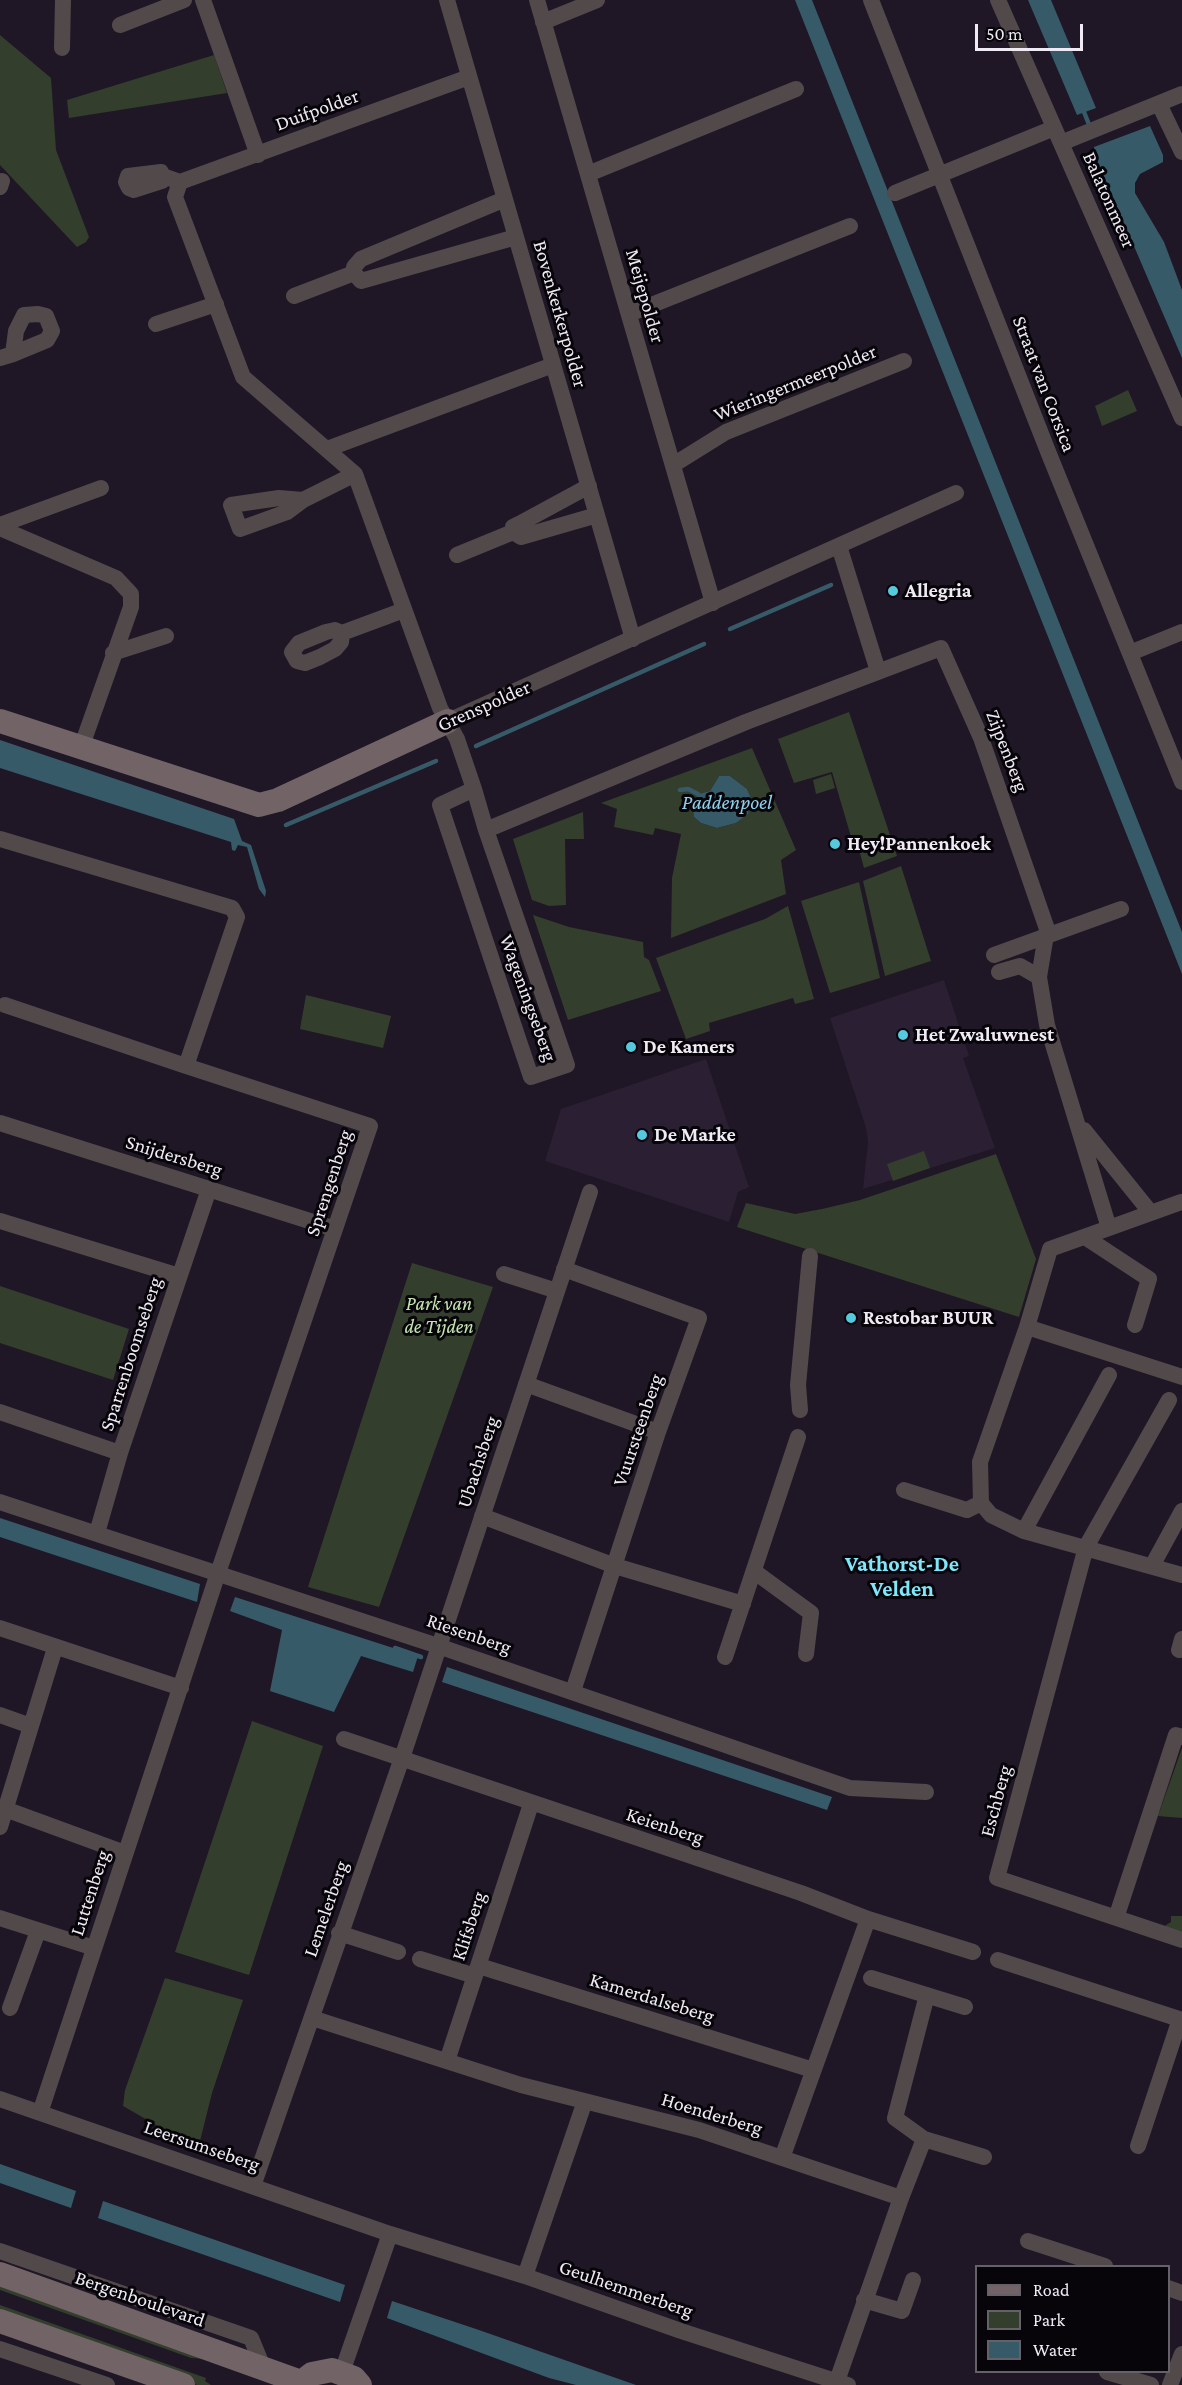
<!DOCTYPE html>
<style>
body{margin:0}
#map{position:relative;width:1182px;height:2385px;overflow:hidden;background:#1f1725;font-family:"Crimson Pro",serif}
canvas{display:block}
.legend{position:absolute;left:975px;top:2265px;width:195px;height:108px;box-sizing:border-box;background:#07050a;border:2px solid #646168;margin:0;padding:8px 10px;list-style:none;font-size:18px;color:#efeaf4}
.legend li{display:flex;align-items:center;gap:12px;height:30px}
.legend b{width:30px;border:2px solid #646168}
.scale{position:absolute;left:975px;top:24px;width:108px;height:27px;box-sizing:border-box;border:3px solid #efeaf4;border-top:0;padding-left:8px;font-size:18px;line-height:21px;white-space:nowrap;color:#efeaf4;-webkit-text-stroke:4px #07050a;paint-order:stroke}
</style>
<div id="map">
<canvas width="1182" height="2385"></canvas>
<ul class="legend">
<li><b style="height:8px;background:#726366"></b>Road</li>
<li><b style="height:16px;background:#333e2d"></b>Park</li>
<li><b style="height:16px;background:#375a69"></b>Water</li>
</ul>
<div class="scale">50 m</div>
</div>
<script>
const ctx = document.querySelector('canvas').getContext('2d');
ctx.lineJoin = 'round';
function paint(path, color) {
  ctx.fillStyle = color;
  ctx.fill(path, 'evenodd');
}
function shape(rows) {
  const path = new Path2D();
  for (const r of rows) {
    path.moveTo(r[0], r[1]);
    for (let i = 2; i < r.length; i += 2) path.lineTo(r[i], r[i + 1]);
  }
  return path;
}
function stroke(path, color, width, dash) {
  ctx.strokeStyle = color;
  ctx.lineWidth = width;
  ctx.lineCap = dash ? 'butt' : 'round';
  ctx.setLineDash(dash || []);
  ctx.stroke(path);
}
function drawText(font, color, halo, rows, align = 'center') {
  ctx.font = font + ' "Crimson Pro",serif';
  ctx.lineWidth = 6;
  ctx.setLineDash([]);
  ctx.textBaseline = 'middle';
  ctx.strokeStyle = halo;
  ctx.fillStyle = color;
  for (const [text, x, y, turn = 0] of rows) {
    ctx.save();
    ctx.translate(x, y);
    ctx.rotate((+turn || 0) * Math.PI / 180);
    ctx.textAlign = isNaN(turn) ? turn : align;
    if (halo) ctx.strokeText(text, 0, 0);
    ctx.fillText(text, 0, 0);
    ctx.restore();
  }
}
paint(shape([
 [944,980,969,1056,963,1058,995,1148,863,1189,868,1142,866,1128,830,1018],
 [706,1059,749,1187,738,1192,729,1222,545,1161,561,1109]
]), '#2a1f33');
paint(shape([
 [0,35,51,78,56,150,89,237,86,242,77,247,0,165],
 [214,55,227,93,69,118,67,100],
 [1128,390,1137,411,1102,426,1095,406],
 [849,712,897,856,864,868,858,846,854,847,832,772,794,783,778,739],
 [752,748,796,850,781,860,786,894,671,938,672,878,681,834,655,828,653,835,614,827,617,809,601,803],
 [719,776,730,776,747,789,751,798,747,814,736,823,717,828,701,823,694,817,698,794,710,791],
 [831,774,835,788,816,794,813,780],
 [583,812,584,839,565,839,566,905,549,906,532,900,513,839],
 [901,866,931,961,885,976,863,881],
 [859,882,880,978,830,993,801,901],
 [788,906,814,999,795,1004,793,998,709,1023,710,1031,686,1039,656,958,765,919],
 [533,915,569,927,643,942,644,957,649,960,661,991,568,1020],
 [306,995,391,1016,383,1048,300,1029],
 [924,1151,930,1168,893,1181,887,1164],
 [996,1154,1036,1259,1019,1317,737,1227,746,1203,795,1214,822,1209,860,1200],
 [412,1263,493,1287,379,1607,308,1587],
 [0,1286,129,1329,113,1380,0,1343],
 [252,1721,323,1746,249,1975,175,1952],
 [1182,1748,1182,1818,1158,1816],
 [1171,1916,1182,1916,1182,1933,1163,1927,1171,1922],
 [165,1978,243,2000,212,2093,198,2149,123,2106,125,2090],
 [0,2279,207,2359,191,2358,0,2290],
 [0,2305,206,2378,205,2381,211,2385,197,2385,0,2317]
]), '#333e2d');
paint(shape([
 [795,0,812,0,1182,932,1182,974],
 [1028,0,1051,0,1096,108,1077,115],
 [1150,126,1163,155,1163,162,1140,174,1135,183,1135,193,1164,242,1182,290,1182,358,1094,153,1094,147],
 [0,740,234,819,242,841,251,845,266,891,265,897,259,889,247,847,238,845,235,851,232,850,231,842,0,768],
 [719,776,730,776,747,789,751,798,748,814,736,823,717,828,701,823,694,817,693,804,698,794,710,791],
 [0,1518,200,1584,197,1602,0,1537],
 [235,1597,418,1656,413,1672,361,1656,334,1712,270,1691,282,1630,230,1611],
 [447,1667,832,1797,827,1810,442,1682],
 [0,2164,76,2191,71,2208,0,2183],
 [103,2201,345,2285,340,2302,98,2218],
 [392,2301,476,2329,636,2385,576,2385,549,2378,387,2318]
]), '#375a69');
stroke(shape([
 [1082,107,1090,127],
 [730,629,831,585],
 [476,746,704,644],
 [680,790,688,789,698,794],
 [286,825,436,761],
 [395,1648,421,1657]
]), '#375a69', 4.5);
stroke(shape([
 [203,0,258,155],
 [447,0,633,639],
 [537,0,713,603],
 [871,0,1049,454,1182,782],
 [998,0,1182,418],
 [543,22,597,0],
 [120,25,184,0],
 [62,48,63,0],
 [469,77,180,182,175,197,243,377,355,474,440,708,457,739,474,789,486,830,567,1065,531,1077,440,805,474,789],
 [1159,104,1182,152],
 [1061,143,1182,94],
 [588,174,796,89],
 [163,176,162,181,134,190,129,188,126,182,128,176,161,172,163,176,180,182],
 [0,187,2,181],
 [895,193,1054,128],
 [505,199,361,259,354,267,354,273,361,281,516,237],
 [294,296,354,273],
 [629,314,850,226],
 [156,324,216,304],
 [0,358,13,354,47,340,52,331,46,316,38,314,24,315,16,331,13,354],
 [327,449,553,365],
 [673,465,726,432,904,361],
 [589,486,519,524,513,527,513,532,521,537,597,515],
 [303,500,287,512,240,529,231,505,279,498,303,500,355,474],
 [0,525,101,488],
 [0,528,116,578,131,594,131,607,81,748],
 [839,546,878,671],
 [457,555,513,532],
 [342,633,341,642,335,649,320,657,305,663,297,661,292,652,299,643,326,632,335,630,342,633,404,610],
 [113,653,166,636],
 [1130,653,1182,632],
 [448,721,956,493],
 [486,830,746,722,941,648,981,738,1047,929,1039,977],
 [0,839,232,908,237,917,186,1066,370,1126,218,1573,40,2113],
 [994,955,1121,909],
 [999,972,1020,966,1039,977,1047,1025,1109,1228,1050,1249,1027,1327,980,1462,981,1503,991,1515,1024,1531,1182,1575],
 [5,1005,186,1066],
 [0,1123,335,1229],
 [1084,1130,1151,1213],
 [0,1221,179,1276],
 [1109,1228,1181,1202],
 [1085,1237,1149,1279,1135,1325],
 [564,1269,699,1318,658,1432,573,1691],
 [504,1274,557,1291],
 [1027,1327,1182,1377],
 [526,1384,658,1432],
 [1169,1400,1086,1547,997,1878,1182,1940],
 [800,1410,798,1385,810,1256],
 [0,1412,120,1453],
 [904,1490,967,1510,981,1503],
 [0,1502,438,1646,850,1788,926,1792],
 [482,1516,615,1566,743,1604],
 [1024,1531,1109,1375],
 [97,1533,120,1453,209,1189],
 [1152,1566,1182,1511],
 [755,1572,811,1613,806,1654],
 [0,1628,181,1688],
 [1179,1650,1182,1639],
 [725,1657,798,1437],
 [0,1715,31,1726],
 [344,1739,801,1893,868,1919,973,1952],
 [5,1809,125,1853],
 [0,1827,55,1648],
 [0,1918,94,1948],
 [1116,1918,1176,1735,1182,1737],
 [339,1933,398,1952],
 [420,1959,475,1976],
 [998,1960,1182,2020],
 [479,1966,813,2070],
 [871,1978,965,2007],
 [10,2008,38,1931],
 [312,2018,521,2085,699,2130,901,2198,924,2139,895,2118,927,1995],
 [447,2061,531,1804],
 [0,2099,390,2234,525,2276,681,2331,848,2385],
 [924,2139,984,2157],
 [1138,2146,1180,2019],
 [782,2158,868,1919],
 [253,2186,402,1758,590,1192],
 [1028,2241,1105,2266],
 [0,2251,251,2338,263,2367],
 [525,2276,585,2101],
 [1168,2288,1182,2293],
 [864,2300,902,2311,913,2280],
 [0,2349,107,2385],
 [342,2372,390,2234],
 [1107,2372,1151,2385],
 [837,2381,901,2198],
 [1170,2385,1182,2354]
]), '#52494b', 16);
stroke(shape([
 [0,721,259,805,278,800,448,721],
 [0,2274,301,2382],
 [0,2321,183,2385],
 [298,2385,312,2374,332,2370,354,2378,360,2385]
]), '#726366', 24);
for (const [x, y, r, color] of [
 [893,591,6,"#55cadf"],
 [835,844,6,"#55cadf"],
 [903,1035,6,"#55cadf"],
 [631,1047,6,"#55cadf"],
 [642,1135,6,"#55cadf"],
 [851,1318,6,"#55cadf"]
]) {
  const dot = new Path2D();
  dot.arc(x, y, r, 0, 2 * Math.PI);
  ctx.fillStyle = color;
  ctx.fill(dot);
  stroke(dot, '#07050a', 2);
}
drawText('20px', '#efeaf4', '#07050a', [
 ["Duifpolder",317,110,-20],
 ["Balatonmeer",1109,200,66],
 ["Meijepolder",645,296,74],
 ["Bovenkerkerpolder",560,314,74],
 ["Wieringermeerpolder",795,383,-22],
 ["Straat van Corsica",1044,384,69],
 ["Grenspolder",484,706,-24],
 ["Zijpenberg",1007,751,69],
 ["Wageningseberg",528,998,70],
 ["Snijdersberg",174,1156,17],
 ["Sprengenberg",329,1183,-72],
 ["Sparrenboomseberg",131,1354,-72],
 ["Vuursteenberg",638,1430,-71],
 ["Ubachsberg",478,1462,-72],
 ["Riesenberg",469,1634,19],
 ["Eschberg",996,1801,-75],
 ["Keienberg",665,1826,18],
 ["Luttenberg",90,1893,-72],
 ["Lemelerberg",326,1909,-71],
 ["Klifsberg",469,1926,-72],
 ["Kamerdalseberg",652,1998,17],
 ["Hoenderberg",712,2114,17],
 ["Leersumseberg",202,2146,19],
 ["Geulhemmerberg",626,2289,19],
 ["Bergenboulevard",140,2299,19]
]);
drawText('bold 20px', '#efeaf4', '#07050a', [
 ["Allegria",905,591],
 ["Hey!Pannenkoek",847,844],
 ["Het Zwaluwnest",915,1035],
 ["De Kamers",643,1047],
 ["De Marke",654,1135],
 ["Restobar BUUR",863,1318]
], 'left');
drawText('italic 20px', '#c5e6b2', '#07050a', [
 ["Park van",439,1304],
 ["de Tijden",439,1327]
]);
drawText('italic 21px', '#8ed1ec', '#07050a', [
 ["Paddenpoel",727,803]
]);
drawText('bold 22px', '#80e7fb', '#07050a', [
 ["Vathorst-De",902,1564],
 ["Velden",902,1589]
]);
</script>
